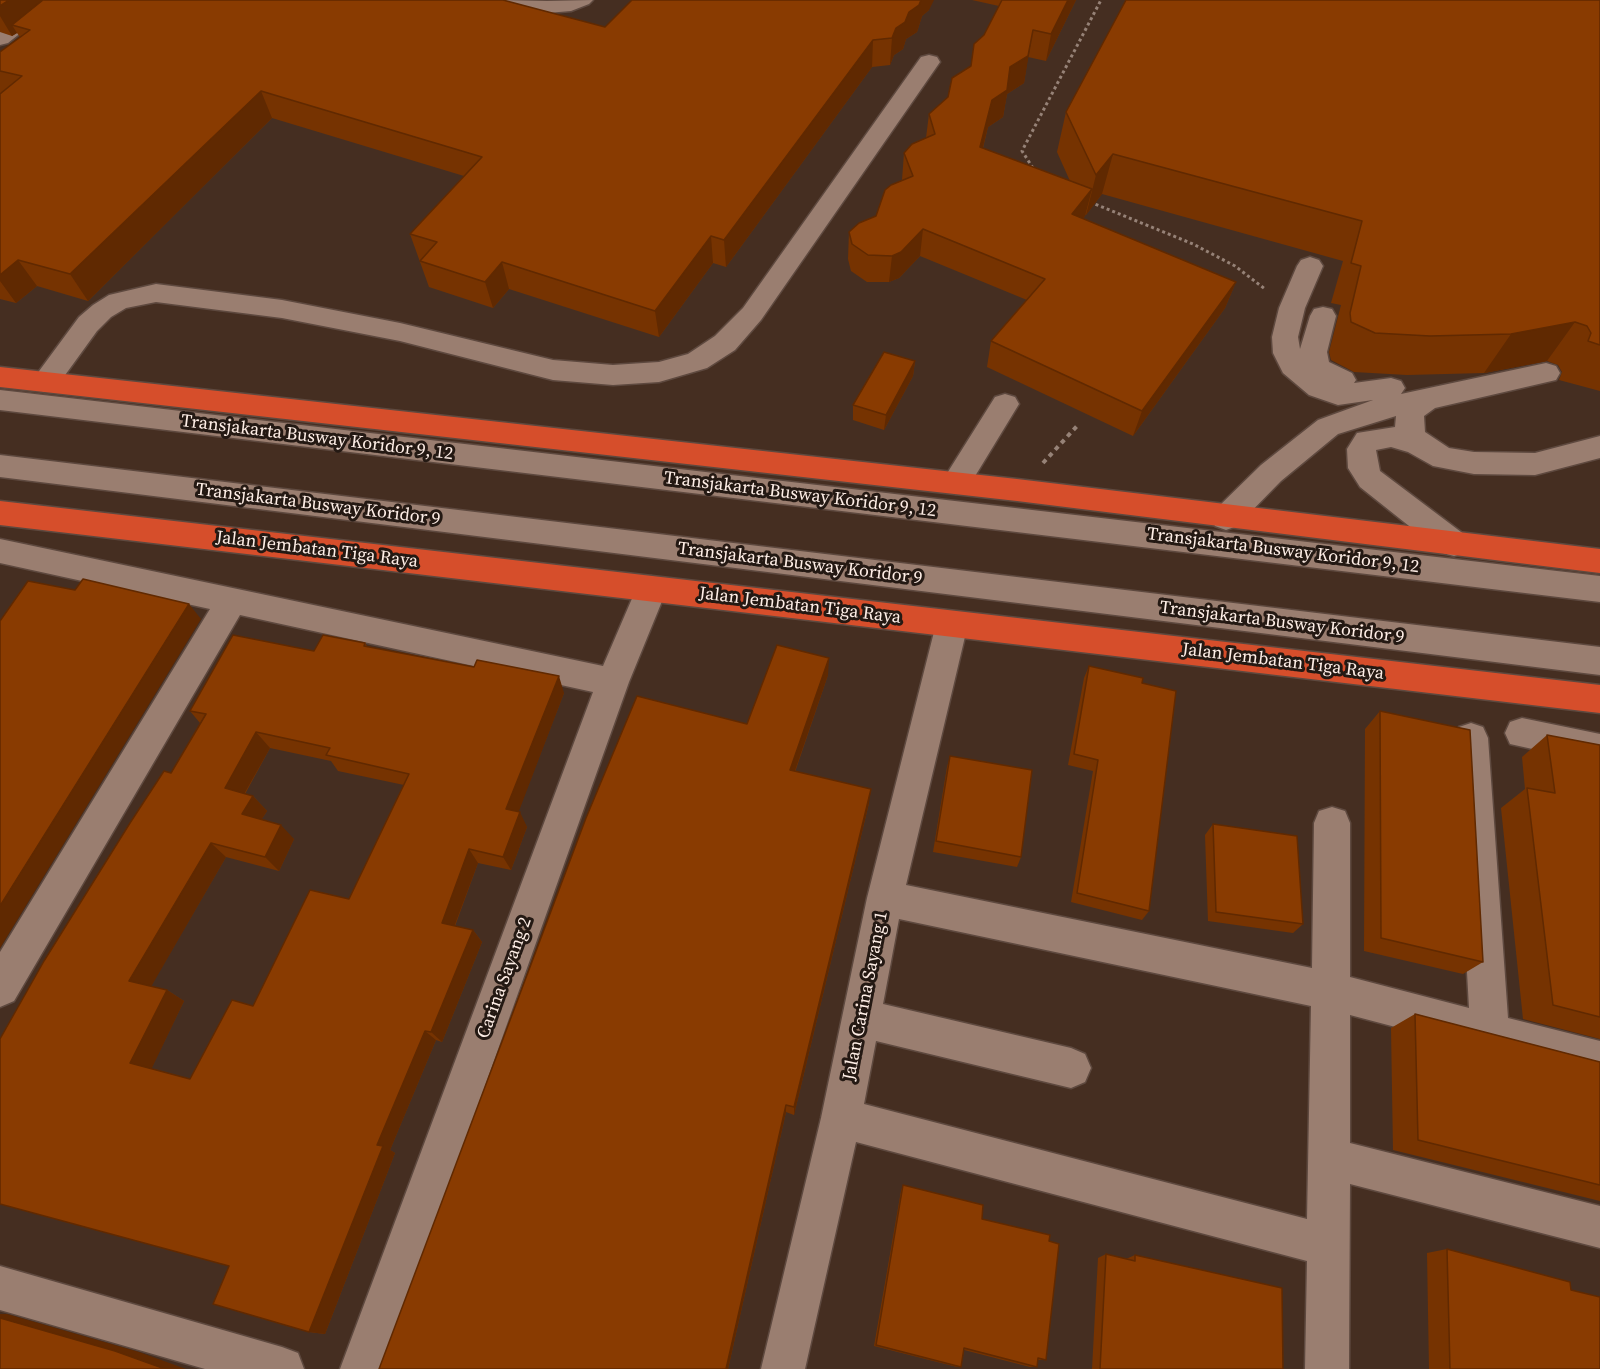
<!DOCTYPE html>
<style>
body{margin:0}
canvas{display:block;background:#452e21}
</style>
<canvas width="1600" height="1369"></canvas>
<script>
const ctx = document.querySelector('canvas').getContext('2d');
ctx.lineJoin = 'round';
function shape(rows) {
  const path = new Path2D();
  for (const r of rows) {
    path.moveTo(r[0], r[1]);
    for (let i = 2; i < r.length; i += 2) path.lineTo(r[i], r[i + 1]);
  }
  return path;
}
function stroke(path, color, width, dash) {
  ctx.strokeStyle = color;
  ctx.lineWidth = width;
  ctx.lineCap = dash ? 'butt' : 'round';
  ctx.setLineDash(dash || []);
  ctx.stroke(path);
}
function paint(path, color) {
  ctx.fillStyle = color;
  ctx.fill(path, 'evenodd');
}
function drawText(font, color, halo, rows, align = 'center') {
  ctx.font = font + ' "Source Serif 4",serif';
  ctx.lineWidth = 6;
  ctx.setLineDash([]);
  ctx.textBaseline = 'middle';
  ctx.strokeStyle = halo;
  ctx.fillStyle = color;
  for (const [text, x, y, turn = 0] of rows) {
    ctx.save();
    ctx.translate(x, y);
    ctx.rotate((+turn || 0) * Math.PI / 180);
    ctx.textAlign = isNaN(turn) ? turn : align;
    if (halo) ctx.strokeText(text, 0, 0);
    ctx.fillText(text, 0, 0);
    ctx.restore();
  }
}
const minor = shape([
 [37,0,62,0,8,43,0,45,0,28,37,0],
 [499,0,547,1,593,0,589,4,571,11,547,13,503,4,499,0],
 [929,55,937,57,940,62,761,320,735,350,707,368,659,382,613,385,553,380,400,341,282,318,156,302,126,308,111,317,97,331,55,389,45,392,35,389,31,382,79,317,93,305,109,295,156,284,282,300,400,323,553,360,613,365,659,362,688,354,715,336,743,308,921,57,929,55],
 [1310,257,1319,260,1323,266,1305,308,1298,337,1300,349,1310,316,1314,309,1323,307,1332,309,1336,316,1327,352,1329,362,1352,373,1356,380,1354,383,1391,378,1401,381,1405,388,1401,394,1546,363,1556,366,1560,373,1556,380,1435,408,1424,416,1425,432,1449,448,1474,452,1535,453,1600,436,1600,458,1535,475,1474,474,1433,466,1408,452,1391,447,1376,450,1380,471,1465,535,1469,544,1465,553,1454,556,1443,553,1360,487,1348,468,1347,449,1357,433,1395,427,1396,416,1338,434,1281,481,1237,526,1226,530,1215,526,1211,518,1215,510,1261,465,1318,420,1373,400,1338,405,1309,395,1283,373,1273,353,1272,337,1279,308,1297,266,1301,260,1310,257],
 [0,390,1600,576,1600,602,0,410,0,390],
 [1005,394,1015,397,1019,404,966,491,956,494,946,491,941,483,946,475,995,397,1005,394],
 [0,455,1600,647,1600,675,0,477,0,455],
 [0,539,603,666,640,580,651,576,662,580,667,589,629,682,384,1369,340,1369,593,692,240,615,14,1001,0,1007,0,952,210,609,0,563,0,539],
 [952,611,963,615,968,624,906,885,1312,968,1314,823,1319,811,1332,807,1345,811,1350,823,1350,977,1469,1008,1454,738,1459,727,1471,723,1483,727,1488,738,1508,1018,1600,1041,1600,1081,1350,1015,1350,1143,1600,1206,1600,1248,1350,1184,1349,1369,1305,1369,1307,1261,856,1142,805,1369,761,1369,821,1118,867,898,936,624,941,615,952,611],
 [899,919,1311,1006,1307,1219,864,1104,876,1041,1071,1088,1085,1082,1091,1068,1085,1054,1071,1048,883,1004,899,919],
 [1522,718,1600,734,1600,764,1510,744,1505,733,1510,722,1522,718],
 [0,1266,282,1347,298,1353,304,1369,205,1369,0,1310,0,1266]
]);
const highway = shape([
 [0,367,1017,479,1600,549,1600,573,1017,501,0,387,0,367],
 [0,501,1600,685,1600,713,0,525,0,501]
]);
stroke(minor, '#5e493f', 3);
stroke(highway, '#5e493f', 3);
stroke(shape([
 [1033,168,1022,151,1101,0],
 [1090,202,1193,244,1235,266,1265,289]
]), '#968277', 3, [3, 3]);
stroke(shape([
 [1043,463,1077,426]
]), '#968277', 4, [4.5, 4.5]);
paint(minor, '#9a7e70');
paint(highway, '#d64e2b');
paint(shape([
 [0,0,605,27,929,10,922,16,917,32,906,39,903,49,894,55,890,65,872,67,726,267,713,263,659,337,509,289,493,308,429,287,410,234,464,176,272,118,88,301,37,286,16,303,0,299,0,52,20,37,17,33,12,36,0,32],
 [972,0,1076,0,1046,61,1028,57,1024,83,1007,94,1003,117,988,127,983,148,1070,181,1057,152,1066,112,1600,0,1600,391,1559,380,1562,372,1558,365,1547,361,1484,373,1407,375,1354,372,1331,360,1329,352,1341,305,1331,303,1343,261,1102,194,1086,215,1086,214,1083,219,1236,282,1225,308,1133,436,987,367,991,341,1027,300,920,256,899,278,889,282,867,282,851,271,848,259,849,232,876,216,902,180,904,153,926,138,929,114,948,97,971,66,984,35,999,6],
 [915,361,913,376,884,430,853,420,853,405],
 [365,643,367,646,564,693,518,812,527,827,511,870,478,863,455,926,473,930,482,942,442,1042,436,1040,390,1150,395,1153,325,1334,309,1332,229,1266,0,1204,171,773,200,723,190,711,314,651],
 [270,748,331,761,338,771,404,785,349,899,253,1006,190,1079,151,1069,184,1001,167,990,151,986,226,857,279,871,294,839,261,820,267,811,253,796,245,794],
 [1089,666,1149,911,1142,920,1071,902,1093,771,1068,765,1084,678],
 [828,675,795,772,869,803,794,1115,786,1112,728,1369,379,1369],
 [1380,711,1483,962,1463,974,1364,951,1365,729],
 [1547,735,1600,745,1600,1039,1523,1019,1501,808,1525,789,1522,757],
 [950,756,1021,857,1017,867,933,852,947,767],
 [1213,824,1303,924,1293,933,1208,921,1205,835],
 [1415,1014,1600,1062,1600,1201,1393,1150,1391,1028],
 [903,1185,982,1219,1049,1241,1046,1360,1037,1360,1037,1367,1030,1367,964,1350,961,1367,957,1367,874,1346,901,1191],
 [1447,1249,1571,1290,1600,1369,1429,1369,1427,1253],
 [1106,1254,1126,1259,1135,1255,1283,1369,1092,1369,1098,1258]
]), '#763301');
paint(shape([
 [9,0,60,0,12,25,17,33,12,36,0,16,0,6],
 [921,0,934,0,929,10,922,16,917,32,906,39,903,49,894,55,890,65,892,38,896,28,909,12],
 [1068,0,1076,0,1046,61,1051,34],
 [1033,30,1024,83,1007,94,1003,117,988,127,976,174,980,147,992,100,1010,67],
 [873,40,872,67,726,267,724,240],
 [261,91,272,118,88,301,70,274],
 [1113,154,1102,194,1086,215,1096,175],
 [1092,189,1085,216,1066,241,1072,214],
 [923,229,920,256,899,278,889,282,892,256],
 [711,236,713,263,659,337,655,311],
 [18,260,37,286,16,303,0,281,0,275],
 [502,262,509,289,493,308,485,282],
 [1236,282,1225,308,1133,436,1142,411],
 [1575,322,1547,361,1484,373,1511,334],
 [915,361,913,376,884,430,886,415],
 [189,604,201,619,0,948,0,906],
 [829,658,828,675,790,785,790,770],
 [559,676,564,693,514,824,506,809],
 [256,732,270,748,239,803,225,788],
 [871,789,869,803,794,1115,794,1107],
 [253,796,267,811,256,828,242,814],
 [520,812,527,827,511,870,503,857],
 [281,825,294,839,279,871,265,857],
 [211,843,226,857,148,992,129,981],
 [469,849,478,863,451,935,442,923],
 [473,930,482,942,442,1042,431,1032],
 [167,990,184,1001,150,1072,130,1063],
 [425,1031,436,1040,390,1150,395,1153,325,1334,309,1332,377,1145],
 [786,1105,786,1112,728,1369,726,1369],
 [0,1314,7,1314,139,1352,186,1369,165,1369,0,1318]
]), '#602901');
const building = shape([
 [0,0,9,0,0,6,0,0],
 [43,0,503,0,605,27,632,0,921,0,919,5,909,12,905,22,896,28,892,38,873,40,724,240,711,236,655,311,502,262,485,282,420,261,437,242,410,234,482,157,261,91,70,274,18,260,0,275,0,94,22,76,0,71,0,52,30,30,12,25,43,0],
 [1002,0,1068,0,1051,34,1033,30,1028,56,1010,67,1007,90,992,100,980,147,1092,189,1072,214,1236,282,1142,411,991,341,1045,279,923,229,901,252,892,256,868,255,852,244,849,232,859,223,876,216,885,190,891,185,913,176,904,153,912,144,935,134,929,114,948,97,952,78,971,66,974,44,984,35,1002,0],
 [1126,0,1600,0,1600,345,1588,341,1591,333,1587,326,1575,322,1511,334,1430,336,1375,333,1351,322,1350,313,1361,266,1351,263,1362,221,1113,154,1096,175,1066,112,1126,0],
 [884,352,915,361,886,415,853,405,884,352],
 [83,579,189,604,0,906,0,621,28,581,75,590,83,579],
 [233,635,314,651,323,635,365,643,364,646,474,667,477,660,559,676,506,809,520,812,503,857,469,849,442,923,473,930,431,1032,425,1031,377,1145,383,1146,309,1332,213,1304,229,1266,0,1204,0,1039,44,961,130,823,164,771,171,773,206,714,190,711,233,635],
 [256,732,330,748,326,755,409,774,349,899,310,890,253,1006,232,1000,190,1079,130,1063,167,990,129,981,211,843,265,857,281,825,242,814,253,796,225,788,256,732],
 [777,645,829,658,790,770,871,789,794,1107,786,1105,726,1369,379,1369,586,818,637,696,747,724,777,645],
 [1089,666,1143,678,1142,683,1176,691,1149,911,1077,893,1098,760,1074,754,1089,666],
 [1380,711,1470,730,1483,962,1381,938,1380,711],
 [1547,735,1600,745,1600,1017,1553,1005,1527,788,1555,793,1547,735],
 [950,756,1032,770,1021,857,936,841,950,756],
 [1213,824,1297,836,1303,924,1216,912,1213,824],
 [1415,1014,1600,1062,1600,1185,1418,1140,1415,1014],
 [903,1185,983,1205,982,1219,1050,1235,1049,1241,1059,1244,1046,1360,1038,1358,1037,1367,964,1348,961,1367,876,1345,903,1185],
 [1447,1249,1570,1282,1571,1290,1600,1297,1600,1369,1450,1369,1447,1249],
 [1106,1254,1135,1261,1135,1255,1282,1288,1283,1369,1100,1369,1106,1254],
 [0,1318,115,1351,165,1369,0,1369,0,1318]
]);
paint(building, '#893b01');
stroke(building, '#602901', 1.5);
drawText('18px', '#feeee6', '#241913', [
 ["Transjakarta Busway Koridor 9, 12",317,438,7],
 ["Transjakarta Busway Koridor 9, 12",800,495,7],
 ["Transjakarta Busway Koridor 9",318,505,7],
 ["Jalan Jembatan Tiga Raya",317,550,7],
 ["Transjakarta Busway Koridor 9, 12",1283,551,7],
 ["Transjakarta Busway Koridor 9",800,564,7],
 ["Jalan Jembatan Tiga Raya",800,606,7],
 ["Transjakarta Busway Koridor 9",1282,623,7],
 ["Jalan Jembatan Tiga Raya",1283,662,7],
 ["Carina Sayang 2",505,978,-70],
 ["Jalan Carina Sayang 1",866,996,-79]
]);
</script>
